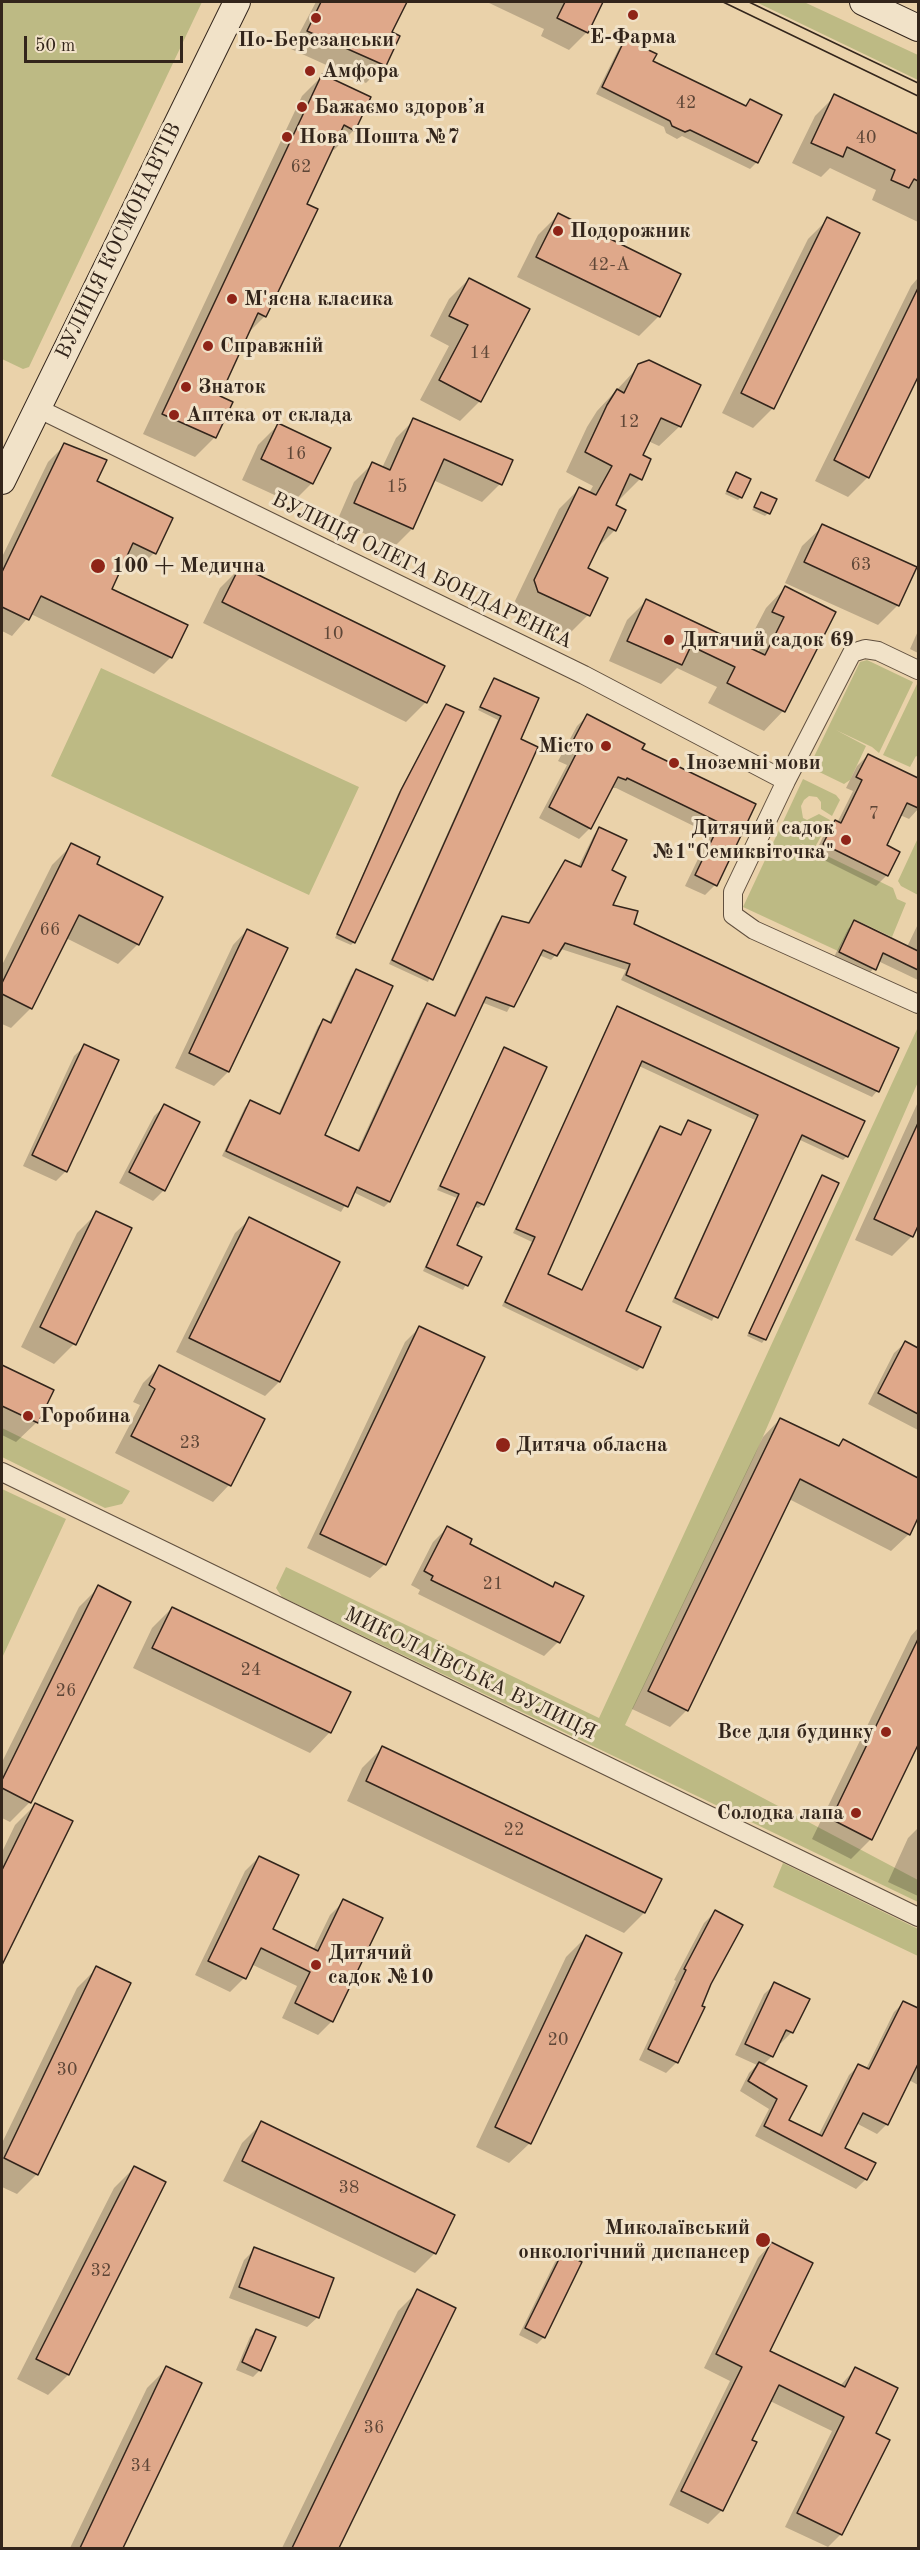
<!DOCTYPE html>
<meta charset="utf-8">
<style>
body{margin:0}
#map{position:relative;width:920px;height:2550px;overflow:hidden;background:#ead2aa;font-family:"Old Standard TT",serif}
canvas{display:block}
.frame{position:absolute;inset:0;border:3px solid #33251b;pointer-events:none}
.scale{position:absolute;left:24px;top:36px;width:159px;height:27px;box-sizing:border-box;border:3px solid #33251b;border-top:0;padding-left:8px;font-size:18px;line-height:21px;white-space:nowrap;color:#33251b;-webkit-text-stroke:4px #f1e2c8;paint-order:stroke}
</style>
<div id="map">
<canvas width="920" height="2550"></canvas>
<div class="frame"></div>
<div class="scale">50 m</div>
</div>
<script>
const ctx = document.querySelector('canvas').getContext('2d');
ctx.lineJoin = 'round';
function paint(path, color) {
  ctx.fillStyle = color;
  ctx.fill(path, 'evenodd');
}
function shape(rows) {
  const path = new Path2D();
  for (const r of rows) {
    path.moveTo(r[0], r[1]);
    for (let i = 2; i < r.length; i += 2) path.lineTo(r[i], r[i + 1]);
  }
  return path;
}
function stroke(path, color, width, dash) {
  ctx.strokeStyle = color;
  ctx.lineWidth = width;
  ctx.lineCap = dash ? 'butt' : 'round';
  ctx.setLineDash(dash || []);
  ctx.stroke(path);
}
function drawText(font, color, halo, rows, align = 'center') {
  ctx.font = font + ' "Old Standard TT",serif';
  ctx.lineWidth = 6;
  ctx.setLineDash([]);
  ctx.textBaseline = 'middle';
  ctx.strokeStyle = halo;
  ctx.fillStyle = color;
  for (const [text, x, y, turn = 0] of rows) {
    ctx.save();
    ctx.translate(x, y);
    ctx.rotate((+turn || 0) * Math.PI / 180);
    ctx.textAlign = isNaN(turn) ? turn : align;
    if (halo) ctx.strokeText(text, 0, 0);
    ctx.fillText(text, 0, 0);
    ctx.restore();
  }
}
paint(shape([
 [2,2,202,2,29,367,23,369,2,359],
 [756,2,804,2,918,55,918,80],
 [867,660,913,682,879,753,872,747,836,730,866,746,850,780,844,784,809,767,860,662],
 [101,668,359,787,309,895,51,776],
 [917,684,918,757,916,756,910,767,883,755],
 [803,779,836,795,840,800,832,816,821,809,821,802,817,797,809,796,804,800,801,806,803,818,807,820,819,814,830,820,814,849,800,843,817,855,819,852,893,888,897,899,906,903,892,937,854,919,838,951,743,907],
 [918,838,918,895,901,886,898,881],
 [918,1027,918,1082,754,1457,625,1725,918,1880,918,1902,282,1597,276,1588,286,1567,599,1718],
 [2,1428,71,1462,130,1491,122,1504,105,1508,2,1457],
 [2,1489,66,1519,2,1658],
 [783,1863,918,1929,918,1956,773,1887]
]), '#bdba84');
paint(shape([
 [316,2,405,2,390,33,398,37,384,65,366,83,291,49],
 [487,2,600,2,587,32,569,50,541,36,544,29],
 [626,41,651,62,744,107,750,101,757,162,750,169,682,136,677,139,666,133,664,127,596,94,619,48],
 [322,76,354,130,334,150,331,149,305,204,265,316,248,333,218,397,215,437,195,457,143,434,302,96],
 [835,96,918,135,918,222,872,200,876,190,830,168,821,177,792,163,815,116],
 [558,215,659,316,639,336,517,277,538,235],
 [828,219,773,408,753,428,722,413,808,239],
 [918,278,918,374,868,477,848,497,815,481,911,286],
 [469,279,480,401,460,421,420,400,449,346,430,336,449,299],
 [639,366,680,426,659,446,648,441,641,456,640,479,620,499,617,498,614,505,615,530,595,550,586,569,606,578,588,615,568,635,519,612,515,601,559,509,579,489,589,493,593,486,566,472,587,427,597,411],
 [414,420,511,460,500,484,482,502,433,480,412,529,394,547,337,521,354,482,372,464,382,468,396,438],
 [278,425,312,483,292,503,242,480,258,445],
 [65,445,154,553,138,569,123,562,110,589,186,626,170,658,154,674,31,614,12,636,2,631,2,557,48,462],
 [736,473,741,497,738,500,725,494],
 [762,493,768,513,765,516,752,510],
 [823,526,898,605,878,625,785,583,802,546],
 [240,568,426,702,406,722,203,623,220,588],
 [785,588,834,612,783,711,764,731,708,703,717,687,677,668,661,684,609,661,627,620,646,601,758,653,766,637,754,631,766,608],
 [918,631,918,653,910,649],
 [494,679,519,739,428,982,389,964,498,720,478,710],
 [446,705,354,942,351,945,335,938,398,794],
 [587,716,640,750,754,805,715,885,705,895,685,886,710,834,616,788,611,788,590,828,579,839,539,818,567,765,558,761,577,726],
 [868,755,918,780,918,809,909,819,900,815,885,846,887,875,876,886,814,855,825,833,837,823,853,791,846,788,857,766],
 [599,829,610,871,611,906,632,925,877,1091,872,1097,621,980,626,970,561,949,551,960,539,955,507,1012,481,1002,389,1202,384,1207,353,1192,341,1212,222,1156,245,1107,250,1102,278,1115,318,1026,324,1021,329,1023,351,976,356,971,323,1136,357,1151,422,1010,427,1005,453,1017,497,923,503,917,527,924,560,867,565,862,578,867,594,835],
 [72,845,95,865,138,944,118,964,66,938,31,1008,11,1028,2,1024,2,965,52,865],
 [855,922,907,947,918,924,918,980,878,961,868,976,833,959,848,929],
 [247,930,286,948,228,1072,214,1086,175,1068,233,945],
 [617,1008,847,1156,843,1160,798,1139,712,1321,672,1302,755,1120,639,1066,546,1275,581,1291,656,1131,660,1127,679,1136,688,1122,624,1312,641,1367,637,1371,502,1306,532,1242,513,1233],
 [85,1046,66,1171,56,1181,23,1166,74,1056],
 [504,1049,545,1068,482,1205,478,1208,474,1206,455,1246,480,1258,463,1290,423,1271,457,1198,437,1190],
 [918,1102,918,1223,912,1236,892,1256,855,1240],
 [165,1106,164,1190,153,1201,119,1183,154,1116],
 [823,1177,765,1339,762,1343,747,1336],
 [97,1213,74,1344,54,1364,21,1347,77,1233],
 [250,1219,279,1382,265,1396,176,1352,235,1233],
 [419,1328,385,1564,370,1578,307,1548,405,1342],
 [905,1343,918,1350,918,1430,868,1404,894,1353],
 [2,1367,52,1391,37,1422,16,1442,2,1435],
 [159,1367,263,1419,229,1485,213,1502,115,1453,140,1405,133,1402,143,1383],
 [780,1419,837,1447,843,1441,918,1480,918,1515,909,1534,891,1551,789,1499,687,1710,670,1727,632,1709,763,1437],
 [447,1528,467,1545,551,1588,556,1584,558,1642,544,1656,418,1594,420,1590,411,1585,433,1542],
 [99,1587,30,1802,10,1822,2,1818,2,1762,79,1607],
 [172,1608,349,1693,330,1732,310,1753,133,1668,152,1628],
 [918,1628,918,1741,871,1839,851,1859,812,1839,911,1636],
 [382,1748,644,1913,624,1933,347,1801,362,1768],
 [35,1805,71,1822,2,1961,2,1852,15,1825],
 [918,1828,918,1896,888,1882,908,1838],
 [259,1857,271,1930,313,1950,330,1915,344,1901,332,2021,318,2035,282,2018,297,1986,251,1964,244,1978,230,1992,195,1975,245,1871],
 [715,1912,710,1983,677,2062,666,2073,639,2060,676,1981,674,1980,704,1923],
 [586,1937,530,2143,509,2163,476,2147,566,1957],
 [97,1968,37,2174,17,2194,2,2187,2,2143,77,1988],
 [775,1984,792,2032,781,2043,779,2042,772,2056,763,2065,787,2121,818,2136,849,2075,859,2065,866,2069,894,2012,903,2003,918,2010,918,2085,909,2080,887,2124,877,2134,856,2123,843,2148,866,2179,856,2189,755,2136,769,2109,740,2091,749,2073,757,2065,735,2055,764,1994],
 [262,2123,435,2253,415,2273,223,2181,242,2143],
 [134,2168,164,2183,68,2375,48,2395,17,2379,114,2188],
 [771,2244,768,2351,840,2386,855,2369,874,2434,841,2534,828,2547,785,2527,832,2431,770,2401,722,2510,708,2524,669,2505,730,2381,704,2368,758,2258],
 [255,2249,318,2317,307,2327,229,2298,244,2260],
 [562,2255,544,2337,537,2344,519,2335,555,2262],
 [418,2291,454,2309,338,2548,282,2548,398,2311],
 [257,2330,260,2370,253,2377,236,2370,250,2337],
 [167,2368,200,2383,122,2548,70,2548,147,2388]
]), '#0003');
const building = shape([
 [321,2,407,2,392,32,400,36,386,66,307,31,321,2],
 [565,2,603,2,588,33,557,18,565,2],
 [625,39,657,54,653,61,746,106,750,99,782,115,758,163,690,130,685,132,672,126,670,121,602,87,625,39],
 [322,74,371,97,355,131,344,125,307,204,318,209,266,317,258,313,220,396,233,402,216,438,162,414,322,74],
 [834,94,918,134,918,181,914,179,909,188,891,180,895,170,847,147,843,157,811,143,834,94],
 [558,213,681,274,660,317,536,257,558,213],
 [827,217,860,233,774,409,741,393,827,217],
 [469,278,530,309,481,402,439,380,468,325,449,316,469,278],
 [918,288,918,377,869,478,834,460,918,288],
 [649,360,701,385,681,427,661,418,643,455,651,459,642,480,630,474,616,505,626,510,616,531,608,527,588,568,608,578,590,616,538,592,534,580,579,487,596,495,612,466,585,452,607,405,617,389,624,393,638,364,649,360],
 [413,418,513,460,502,485,444,459,413,529,354,503,372,462,390,470,413,418],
 [278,423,331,448,313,484,261,459,278,423],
 [64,443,107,460,97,481,173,518,156,554,133,543,112,589,188,625,172,658,41,596,29,620,2,607,2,572,64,443],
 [736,472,751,479,742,498,727,491,736,472],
 [761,492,777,499,770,514,754,507,761,492],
 [822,524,917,567,899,606,804,562,822,524],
 [240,566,445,666,427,703,222,602,240,566],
 [785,586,836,612,785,712,727,683,735,667,691,646,682,665,627,641,646,599,765,655,784,617,772,612,785,586],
 [494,678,539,698,521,739,538,747,433,980,392,960,501,716,480,707,494,678],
 [446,704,464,712,355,943,337,934,401,790,446,704],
 [587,714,645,744,642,749,756,804,717,886,695,875,720,823,627,778,626,780,618,777,591,829,549,807,576,754,568,750,587,714],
 [868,754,918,778,918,808,907,803,887,845,900,852,888,876,823,844,835,820,841,823,862,780,856,777,868,754],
 [599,827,627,840,612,870,626,877,613,905,638,911,634,924,899,1048,879,1092,626,975,630,964,565,943,557,956,543,950,514,1007,486,997,390,1202,357,1187,348,1207,226,1151,250,1100,280,1114,323,1019,331,1023,356,969,393,986,325,1135,359,1151,427,1003,455,1016,502,916,529,923,565,860,581,867,599,827],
 [71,843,100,857,97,864,163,897,139,945,79,915,32,1009,2,994,2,983,71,843],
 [854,920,918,951,918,970,883,953,876,970,839,952,854,920],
 [247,929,288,948,229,1072,189,1053,247,929],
 [617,1006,865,1121,848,1157,802,1135,718,1318,675,1298,758,1115,642,1061,548,1274,582,1290,660,1126,681,1135,688,1120,711,1130,626,1311,661,1327,643,1368,505,1302,535,1237,516,1229,617,1006],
 [84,1044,119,1060,67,1172,32,1155,84,1044],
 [504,1047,547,1067,484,1205,477,1202,457,1245,482,1257,468,1286,426,1267,459,1194,440,1186,504,1047],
 [164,1104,200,1122,165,1191,129,1172,164,1104],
 [918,1123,918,1226,913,1237,874,1219,918,1123],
 [822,1175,839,1183,766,1340,749,1333,822,1175],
 [96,1211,132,1228,76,1345,40,1327,96,1211],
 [249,1217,340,1262,280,1382,189,1338,249,1217],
 [419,1326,485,1357,386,1565,320,1534,419,1326],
 [905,1341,918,1348,918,1414,878,1393,905,1341],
 [2,1365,54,1390,38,1423,2,1406,2,1365],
 [159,1365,265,1419,231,1486,131,1436,155,1389,149,1385,159,1365],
 [780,1418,839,1446,843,1439,918,1478,918,1518,910,1535,800,1479,688,1711,648,1691,780,1418],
 [447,1526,472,1539,470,1544,553,1587,555,1582,584,1596,560,1643,431,1580,433,1576,424,1571,447,1526],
 [98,1585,131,1602,31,1803,2,1788,2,1780,98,1585],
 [172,1607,351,1692,331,1733,152,1648,172,1607],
 [918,1639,918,1745,872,1840,831,1819,918,1639],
 [382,1746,662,1879,645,1913,366,1781,382,1746],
 [35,1803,73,1821,2,1965,2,1870,35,1803],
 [259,1856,299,1875,273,1929,318,1951,343,1899,383,1918,333,2022,295,2003,310,1972,261,1948,246,1979,208,1961,259,1856],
 [715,1910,743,1925,711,1984,702,2006,705,2007,678,2063,648,2049,686,1970,684,1969,715,1910],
 [586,1935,622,1953,531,2144,495,2127,586,1935],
 [96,1966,131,1983,38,2175,4,2158,96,1966],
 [774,1982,810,1999,793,2033,786,2030,773,2057,745,2044,774,1982],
 [903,2001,918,2008,918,2064,888,2125,863,2113,845,2148,876,2163,867,2180,764,2126,777,2099,748,2081,759,2062,807,2086,789,2120,822,2136,858,2064,869,2069,903,2001],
 [261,2121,455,2215,436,2254,242,2161,261,2121],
 [134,2166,166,2182,69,2375,36,2359,134,2166],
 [771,2242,813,2263,770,2351,845,2387,855,2367,898,2388,876,2433,890,2440,842,2535,797,2513,844,2417,779,2385,752,2440,757,2442,723,2511,681,2491,742,2367,716,2354,771,2242],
 [254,2247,334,2278,319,2318,239,2287,254,2247],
 [562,2253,582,2262,545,2338,525,2328,562,2253],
 [417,2289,456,2308,339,2548,292,2548,417,2289],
 [256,2329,276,2337,261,2371,242,2362,256,2329],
 [166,2366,202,2383,123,2548,80,2548,166,2366]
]);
paint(building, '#dfa88a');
stroke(building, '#33251b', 1.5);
const minor = shape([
 [37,408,584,675,786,781],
 [918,670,878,651,865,649,852,653,786,781,733,892,733,915,754,930,918,1004],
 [2,1472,918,1917]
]);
const secondary = shape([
 [863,2,918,28],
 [2,481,237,2]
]);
stroke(minor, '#61503f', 20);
stroke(secondary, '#33251b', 28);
stroke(minor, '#f1e2c8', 18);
stroke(secondary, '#f1e2c8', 26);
stroke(shape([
 [723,2,918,96],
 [749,2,918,83]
]), '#33251b', 1.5);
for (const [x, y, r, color] of [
 [633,15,6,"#8f2418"],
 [316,18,6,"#8f2418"],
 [310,71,6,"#8f2418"],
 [302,107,6,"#8f2418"],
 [287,137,6,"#8f2418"],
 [558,231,6,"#8f2418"],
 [232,299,6,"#8f2418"],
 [208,346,6,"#8f2418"],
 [186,387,6,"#8f2418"],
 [174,415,6,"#8f2418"],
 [98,566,8,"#8f2418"],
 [669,640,6,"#8f2418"],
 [606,746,6,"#8f2418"],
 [674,763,6,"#8f2418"],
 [846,840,6,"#8f2418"],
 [28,1416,6,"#8f2418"],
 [503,1445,8,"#8f2418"],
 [886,1732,6,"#8f2418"],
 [856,1813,6,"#8f2418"],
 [316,1965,6,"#8f2418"],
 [763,2240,8,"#8f2418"]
]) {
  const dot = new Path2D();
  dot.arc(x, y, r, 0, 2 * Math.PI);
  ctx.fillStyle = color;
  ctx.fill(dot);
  stroke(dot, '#f1e2c8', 2);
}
drawText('18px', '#5e4637', null, [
 ["42",686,103],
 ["40",866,138],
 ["62",301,167],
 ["42-А",609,265],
 ["14",480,353],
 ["12",629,422],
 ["16",296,454],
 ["15",397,487],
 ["63",861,565],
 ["10",333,634],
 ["7",874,814],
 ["66",50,930],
 ["23",190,1443],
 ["21",493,1584],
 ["24",251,1670],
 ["26",66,1691],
 ["22",514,1830],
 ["20",558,2040],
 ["30",67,2070],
 ["38",349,2188],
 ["32",101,2271],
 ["36",374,2428],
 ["34",141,2466]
]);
drawText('bold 21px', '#33251b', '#f1e2c8', [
 ["Е-Фарма",633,37,"center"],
 ["По-Березанськи",316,40,"center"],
 ["Амфора",322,71],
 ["Бажаємо здоровʼя",314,107],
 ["Нова Пошта №7",299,137],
 ["Подорожник",570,231],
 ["М'ясна класика",244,299],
 ["Справжній",220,346],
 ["Знаток",198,387],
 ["Аптека от склада",186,415],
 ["100 + Медична",112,566],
 ["Дитячий садок 69",681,640],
 ["Місто",594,746,"right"],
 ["Іноземні мови",686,763],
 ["Дитячий садок",834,828,"right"],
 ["№1\"Семиквіточка\"",834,852,"right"],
 ["Горобина",40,1416],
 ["Дитяча обласна",516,1445],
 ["Все для будинку",874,1732,"right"],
 ["Солодка лапа",844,1813,"right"],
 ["Дитячий",328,1953],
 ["садок №10",328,1977],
 ["Миколаївський",750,2228,"right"],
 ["онкологічний диспансер",750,2252,"right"]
], 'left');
drawText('21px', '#33251b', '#f1e2c8', [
 ["ВУЛИЦЯ КОСМОНАВТІВ",119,241,-64],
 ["ВУЛИЦЯ ОЛЕГА БОНДАРЕНКА",422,571,26],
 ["МИКОЛАЇВСЬКА ВУЛИЦЯ",470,1674,26]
]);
</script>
